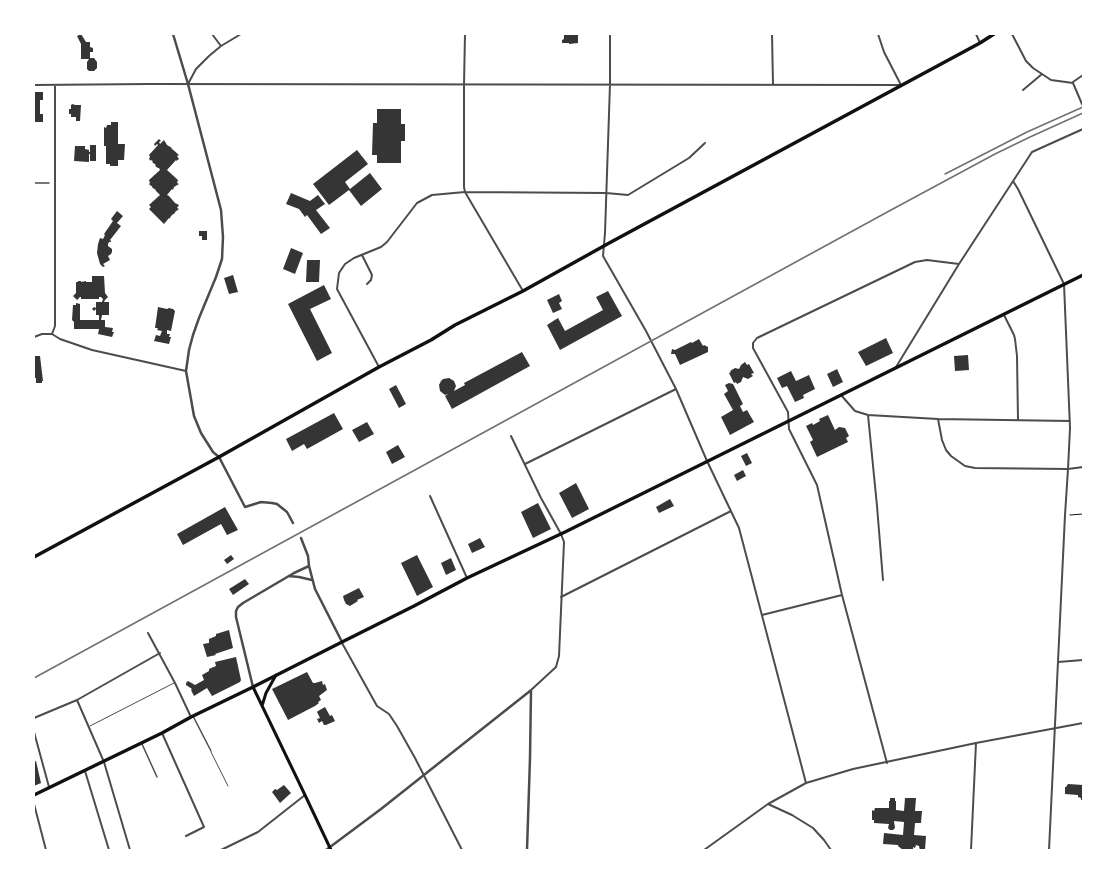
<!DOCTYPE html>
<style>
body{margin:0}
#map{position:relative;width:1117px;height:884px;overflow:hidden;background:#fff;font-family:"Work Sans",sans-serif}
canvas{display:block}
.frame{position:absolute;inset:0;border:35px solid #fff;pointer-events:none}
</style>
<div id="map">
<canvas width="1117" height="884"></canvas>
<div class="frame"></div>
</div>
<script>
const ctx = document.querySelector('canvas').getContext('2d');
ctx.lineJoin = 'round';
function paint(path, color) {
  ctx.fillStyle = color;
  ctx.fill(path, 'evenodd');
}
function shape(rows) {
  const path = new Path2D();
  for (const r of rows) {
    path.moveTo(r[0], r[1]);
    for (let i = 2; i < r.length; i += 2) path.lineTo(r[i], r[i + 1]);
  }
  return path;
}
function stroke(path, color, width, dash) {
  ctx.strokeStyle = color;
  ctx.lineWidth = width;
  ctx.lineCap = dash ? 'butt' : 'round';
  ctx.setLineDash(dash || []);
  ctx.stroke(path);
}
paint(shape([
 [81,34,86,42,90,42,90,47,93,48,93,52,90,52,90,58,94,58,97,62,97,68,94,71,89,71,87,69,87,62,89,59,81,59,81,44,77,36],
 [564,34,578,34,578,43,569,44,569,43,562,43,562,40,564,39],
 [34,92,43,92,43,100,40,100,40,114,43,114,43,122,34,122],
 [73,104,75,105,81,105,80,121,76,121,76,117,71,117,71,114,69,114,69,109,71,109,71,105],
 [377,109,401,109,401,124,405,124,405,141,401,141,401,163,377,163,377,155,372,155,373,123,377,123],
 [111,122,118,122,118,144,125,144,124,160,118,160,118,166,110,166,110,164,106,164,106,146,104,146,104,127,106,128,107,125,111,125],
 [159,139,161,141,159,142,160,144,164,140,167,145,172,148,171,148,179,155,177,156,179,159,176,161,176,160,167,170,178,180,177,183,179,184,174,187,173,190,172,189,167,195,169,196,175,203,179,205,177,208,179,209,175,212,175,213,172,215,169,219,169,218,164,224,149,209,151,207,149,205,160,195,156,191,155,189,154,189,152,187,152,186,151,186,149,184,150,183,149,180,160,170,159,168,158,168,155,166,156,165,152,162,153,161,151,160,151,161,149,159,150,157,149,155,158,145,157,144,155,146,154,144],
 [90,145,96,145,96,161,90,161,90,154,89,154,89,162,74,161,75,146,85,146,85,149,89,150,89,152,90,152],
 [357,150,368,164,345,182,350,189,370,173,382,189,361,206,349,190,329,205,313,184],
 [291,193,310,201,318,195,325,204,316,210,330,228,321,234,307,215,305,217,299,209,286,204],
 [117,211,123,216,117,223,121,226,110,240,111,241,111,242,109,242,108,244,108,246,112,249,112,252,111,254,108,256,110,260,103,264,105,266,103,267,100,264,97,253,98,244,100,238,103,239,105,235,104,234,113,221,111,219],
 [199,231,207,231,207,240,202,240,202,236,199,236],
 [291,248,303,253,295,274,283,269],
 [307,260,320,260,319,282,306,282],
 [233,275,238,292,229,294,224,278],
 [92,276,104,276,105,293,108,297,105,300,104,302,109,302,109,315,102,315,101,320,105,320,105,327,113,328,112,332,114,332,112,337,98,334,99,329,74,329,74,322,72,320,73,305,76,305,76,303,80,304,80,320,99,320,99,315,96,315,96,309,94,311,92,309,94,307,96,308,96,302,102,302,103,299,101,297,99,297,99,299,81,299,81,297,80,297,77,300,73,296,76,293,76,282,78,282,78,281,81,281,81,282,86,281,86,282,92,282],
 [324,285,331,299,310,309,332,353,317,361,288,304],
 [608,291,622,316,560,350,547,325,558,318,565,331,603,310,596,297],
 [559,294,562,301,559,303,562,309,553,313,547,300],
 [158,307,167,309,169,308,173,309,175,311,171,331,167,330,167,334,170,334,169,337,171,337,169,344,154,341,156,335,160,336,162,331,157,330,158,328,155,328],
 [886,338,893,353,866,366,858,352],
 [699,339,703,346,704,345,708,347,708,352,680,365,675,354,671,354,672,349,675,350,691,342,692,343],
 [522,352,530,366,452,409,445,396,448,394,445,395,440,391,439,385,441,381,443,379,449,378,454,381,456,386,454,391,465,385,464,383],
 [968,355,969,370,955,371,954,356],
 [34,356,40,356,43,381,42,381,42,383,36,383,36,378,34,378],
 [745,362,747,365,749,364,754,373,751,374,753,376,748,379,743,377,741,382,737,384,736,382,734,383,729,373,731,372,730,371,735,368,739,369,741,365],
 [837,369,843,382,833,387,827,374],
 [791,371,796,381,809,375,815,389,803,395,804,398,795,402,787,386,782,388,777,378],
 [729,383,733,384,743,404,740,406,743,412,747,410,754,422,730,435,721,417,733,410,724,394,728,391,725,385],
 [396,385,406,404,399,408,389,389],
 [334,413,343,429,307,449,304,444,292,451,286,439],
 [828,415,835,430,839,427,845,428,849,436,846,438,848,442,817,457,810,442,813,440,806,426,812,423,813,425,820,421,819,419],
 [367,422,374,434,359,442,352,430],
 [398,445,405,457,392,464,386,452],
 [747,453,752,463,746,466,741,456],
 [743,470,746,476,737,481,734,475],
 [576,483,589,509,572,518,559,493],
 [670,499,674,506,659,513,656,507],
 [538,503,551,529,533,538,521,512],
 [225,507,238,530,227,535,221,524,183,545,177,534],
 [480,538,485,547,472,553,468,544],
 [231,555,234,559,227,564,224,560],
 [417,555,433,587,417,596,401,563],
 [451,558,456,570,446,575,441,563],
 [245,579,249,584,233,595,229,589],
 [359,588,364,597,357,600,358,601,350,606,346,604,344,600,343,596],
 [229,630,233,648,215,654,216,655,207,657,203,644,209,643,209,639,216,636,216,634],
 [236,657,241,680,240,682,212,696,207,688,194,696,191,690,192,689,186,685,186,683,188,681,195,685,204,680,202,675,209,671,209,669,216,666,215,662],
 [307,672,313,683,315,683,322,681,323,685,325,684,327,690,319,696,321,700,318,702,319,703,315,706,288,720,272,689],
 [325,707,330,716,332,715,335,721,326,725,324,725,322,721,319,723,317,719,320,718,317,712,318,711],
 [36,761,41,783,34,786,34,762],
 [1068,784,1083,785,1083,800,1081,800,1081,798,1078,797,1078,795,1065,794,1065,787,1066,787],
 [284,785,291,793,280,803,272,792,275,789,277,790],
 [890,798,895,798,895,801,896,801,896,810,904,811,905,798,916,798,915,811,922,811,921,823,915,823,914,835,926,836,925,850,920,850,919,846,916,845,915,848,913,847,913,850,903,850,898,846,898,845,883,844,884,833,903,835,904,822,894,821,895,828,893,830,890,830,888,828,889,824,874,823,874,820,872,820,872,810,874,811,875,808,889,808,889,801,890,801]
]), '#353535');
stroke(shape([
 [1070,515,1083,514]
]), '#111', 1);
stroke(shape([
 [90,726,174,683],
 [211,752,228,786]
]), '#4c4c4c', 1);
stroke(shape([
 [34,183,49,183],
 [193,716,211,751],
 [142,744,157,777]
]), '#4c4c4c', 1.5);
stroke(shape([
 [212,34,221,46],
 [465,34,464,85,464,187,465,192,523,291],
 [610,34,610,84,605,233,603,256,646,331,676,389,707,461,739,528,806,783],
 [772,34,773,84],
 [976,34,980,43],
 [1012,34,1026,61,1033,68,1051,80,1073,83,1082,104],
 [1073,82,1083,75],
 [188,84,196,69,209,56,221,46,241,34],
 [34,85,150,84,901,85,884,52,878,34],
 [1023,90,1042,74],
 [1013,181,1018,189,1064,284,1070,428,1068,469,1065,515,1049,850],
 [362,255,372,275,371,280,367,284],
 [1004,315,1014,335,1015,339,1017,356,1018,420],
 [52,334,60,339,92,350,186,371],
 [34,337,42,334,52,334,55,326,55,85],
 [379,367,337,289,339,273,345,264,354,258,381,247,387,242,417,203,432,195,465,192,606,193,628,195,689,158,705,143],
 [896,367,959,264,1032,152,1083,129],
 [841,395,855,411,868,415,877,506,883,580],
 [868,415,938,419,1070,421],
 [938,419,942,440,946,450,951,456,965,466,975,468,1068,469,1083,467],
 [511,436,541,498,561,534,564,542,559,656,556,667,530,691],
 [525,464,676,389],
 [430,496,467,578],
 [561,597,731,511],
 [762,615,842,595],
 [148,633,175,683,191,717],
 [342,643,377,706,389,714,397,726,415,758,462,850],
 [1058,662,1083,660],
 [77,700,104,762,130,850],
 [34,718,77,700,160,653],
 [34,732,49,787],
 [162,733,204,827,186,836],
 [887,763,842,595,817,485,789,429,788,412,753,348,753,343,757,338,915,262,927,260,959,264],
 [85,771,109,850],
 [34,804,46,850],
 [768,804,792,815,813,828,824,840,831,850],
 [221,850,258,832,305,795],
 [704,850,768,804,806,783,853,769,976,743,1083,723],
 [971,850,976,743]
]), '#4c4c4c', 2);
stroke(shape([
 [173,34,188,84,221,210,223,237,222,259,216,277,199,318,193,335,189,350,186,371,194,416,201,433,213,452,219,457,245,507,261,502,272,503,277,504,287,512,293,523],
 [301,538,308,556,309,566,315,589,342,642],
 [289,576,299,577,312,580],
 [253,687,236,617,236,611,238,607,243,603,294,573,309,566],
 [326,850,381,809,530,691],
 [527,850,530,758,531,691]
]), '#4c4c4c', 2.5);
stroke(shape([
 [253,687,305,795,331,850],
 [262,706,266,693,276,675]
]), '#111', 3);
stroke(shape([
 [34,557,219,457,379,367,431,340,455,325,523,291,611,242,980,43,994,34]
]), '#111', 3.5);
stroke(shape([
 [34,795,162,733,191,717,253,687,342,642,414,606,467,578,565,532,1083,275]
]), '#111', 3.5);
stroke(shape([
 [945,174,1027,132,1083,107],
 [34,678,891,210,995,154,1030,137,1083,113]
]), '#707070', 1.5);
</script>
